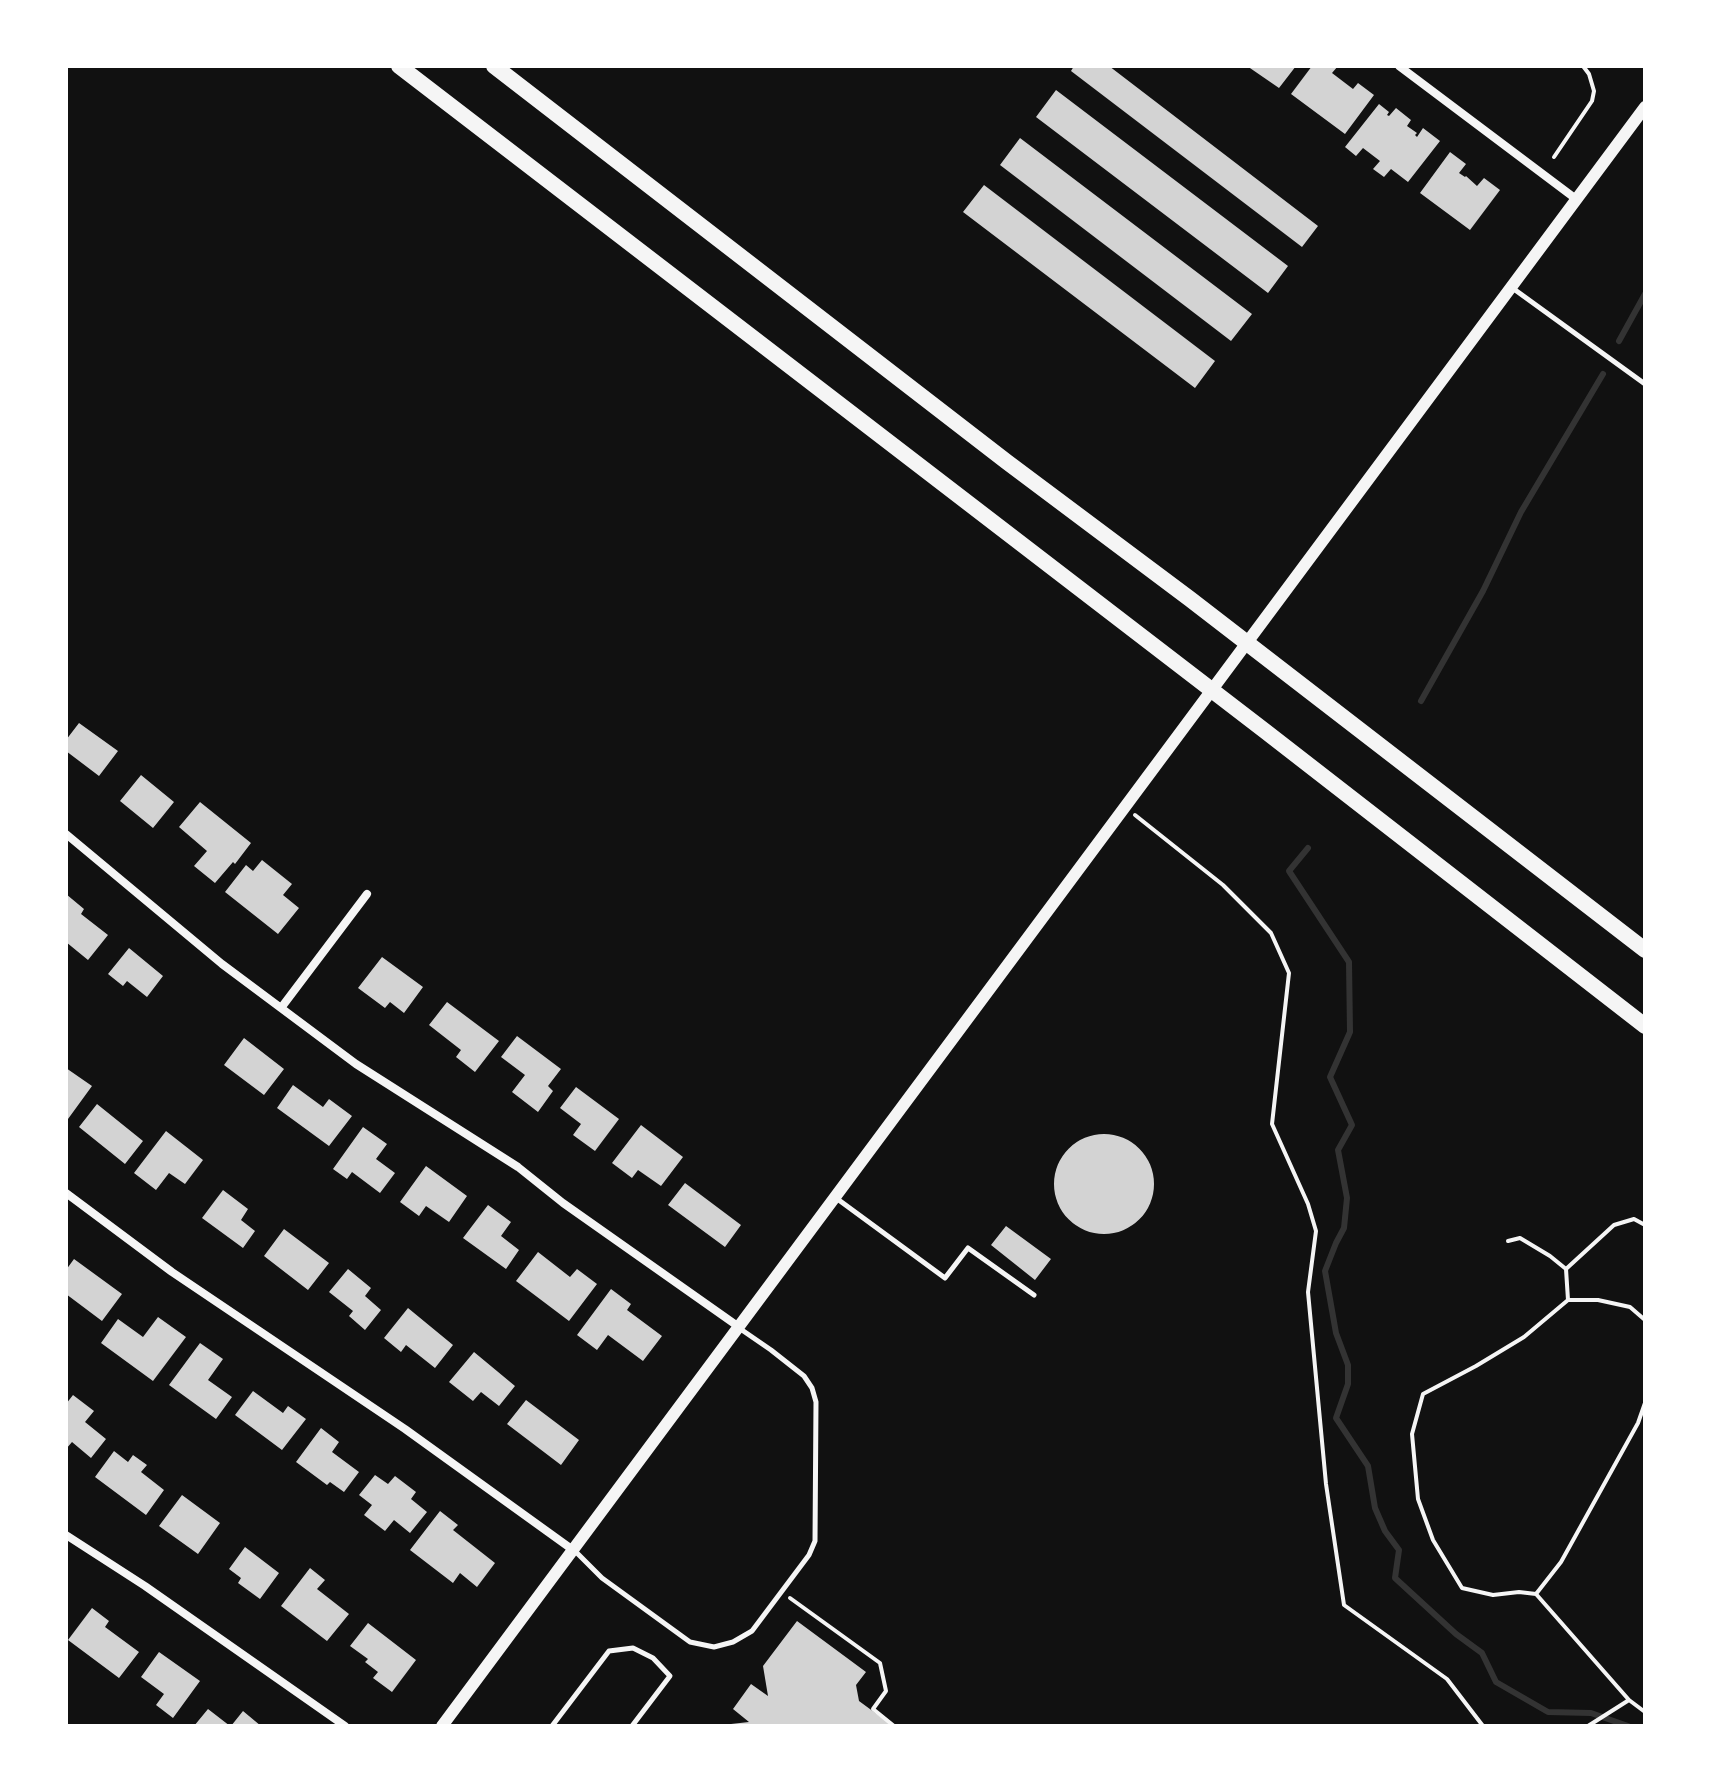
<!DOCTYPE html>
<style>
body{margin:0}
#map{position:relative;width:1711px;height:1792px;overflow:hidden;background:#111;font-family:Karla,sans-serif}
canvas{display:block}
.frame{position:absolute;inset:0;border:68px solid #fff;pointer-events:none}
</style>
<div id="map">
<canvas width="1711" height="1792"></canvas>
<div class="frame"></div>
</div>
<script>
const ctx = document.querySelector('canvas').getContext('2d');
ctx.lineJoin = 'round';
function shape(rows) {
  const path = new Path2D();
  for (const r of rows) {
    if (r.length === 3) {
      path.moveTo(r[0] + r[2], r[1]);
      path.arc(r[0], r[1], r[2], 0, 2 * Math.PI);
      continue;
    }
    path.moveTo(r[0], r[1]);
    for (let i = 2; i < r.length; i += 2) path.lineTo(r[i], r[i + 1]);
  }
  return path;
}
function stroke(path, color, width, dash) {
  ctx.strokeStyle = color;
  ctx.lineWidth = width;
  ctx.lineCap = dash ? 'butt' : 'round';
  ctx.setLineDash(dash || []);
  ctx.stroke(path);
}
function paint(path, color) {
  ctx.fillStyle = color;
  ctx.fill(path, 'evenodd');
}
stroke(shape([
 [1619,341,1645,294],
 [1421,701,1483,591,1521,512,1603,374],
 [1308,848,1289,871,1349,962,1350,1032,1330,1077,1352,1125,1338,1150,1347,1198,1344,1228,1336,1243,1325,1271,1336,1333,1348,1365,1348,1384,1336,1418,1368,1466,1375,1508,1385,1531,1399,1550,1395,1578,1456,1634,1482,1653,1496,1682,1548,1712,1591,1713,1628,1726]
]), '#333', 6);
paint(shape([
 [1074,66,1109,66,1318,226,1302,247,1071,71],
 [1247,66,1296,66,1279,88],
 [1312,66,1338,66,1332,73,1353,89,1358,83,1374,95,1345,134,1291,94],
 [1056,90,1288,266,1268,293,1036,117],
 [1379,104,1389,112,1387,115,1389,116,1396,108,1411,120,1407,126,1417,133,1415,135,1417,137,1423,128,1440,141,1408,182,1391,169,1384,177,1373,169,1380,161,1363,148,1356,156,1345,147],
 [1020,138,1252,314,1231,341,1000,165],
 [1450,152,1466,164,1459,173,1465,177,1466,176,1477,186,1484,178,1500,190,1470,230,1420,193],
 [984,185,1215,361,1195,388,963,212],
 [79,723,118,751,99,776,66,751,66,740],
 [141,775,174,802,153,828,120,801],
 [200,802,251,843,235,864,233,862,215,883,194,866,207,851,179,827],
 [262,860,292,884,283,895,299,908,278,934,225,892,246,865,253,871],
 [66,894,84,909,81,914,108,935,88,960,66,942],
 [129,948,163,976,147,997,127,981,123,986,108,974],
 [382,957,423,987,404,1013,390,1002,385,1008,358,988],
 [447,1002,499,1041,475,1072,456,1057,461,1050,429,1025],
 [517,1036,561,1069,548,1086,553,1091,538,1112,512,1092,525,1075,501,1057],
 [244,1038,284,1069,264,1095,224,1065],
 [66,1068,92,1086,68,1119,66,1117],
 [293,1085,323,1107,329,1099,352,1116,329,1146,277,1108],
 [576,1087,619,1119,595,1151,573,1135,581,1124,560,1108],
 [97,1104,143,1141,125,1164,79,1127],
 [641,1125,683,1157,661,1186,638,1170,632,1178,612,1163],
 [363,1127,387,1144,376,1159,395,1173,380,1193,352,1172,347,1179,333,1169],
 [166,1131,203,1160,185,1184,169,1173,156,1190,134,1173],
 [1104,1184,50],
 [426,1166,467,1196,449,1222,426,1206,419,1216,400,1202],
 [685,1183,741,1225,725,1247,668,1205],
 [223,1190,248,1209,241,1220,255,1231,243,1248,202,1218],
 [488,1205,511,1222,501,1236,519,1250,506,1269,463,1238],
 [1006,1226,1051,1259,1035,1280,991,1245],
 [284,1229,329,1263,308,1290,264,1256],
 [538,1252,570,1277,577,1269,597,1284,569,1321,516,1281],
 [74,1259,122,1294,102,1321,66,1294,66,1270],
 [348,1269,371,1288,365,1296,381,1310,365,1330,349,1316,353,1311,329,1292],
 [611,1289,631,1304,627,1310,662,1336,643,1361,608,1335,597,1350,577,1335],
 [408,1308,453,1345,435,1368,406,1345,401,1352,384,1338],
 [158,1317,186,1337,153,1381,101,1343,118,1319,143,1337],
 [200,1343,223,1359,208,1380,232,1397,216,1419,169,1385],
 [474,1352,515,1386,499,1406,481,1392,473,1401,449,1382],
 [253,1391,283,1413,288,1406,306,1419,282,1450,235,1415],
 [73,1395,94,1411,85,1422,106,1439,91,1458,72,1442,66,1449,66,1404],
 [526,1400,579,1440,561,1465,507,1424],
 [321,1428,339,1442,332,1452,359,1472,344,1492,330,1482,327,1485,296,1462],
 [114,1451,128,1462,133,1455,147,1465,141,1472,164,1490,146,1515,95,1477],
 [375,1475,388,1484,395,1476,416,1492,411,1499,427,1512,410,1533,394,1520,385,1531,364,1515,372,1505,359,1495],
 [182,1495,220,1523,198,1554,159,1526],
 [440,1511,458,1525,453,1530,495,1563,477,1587,460,1573,453,1583,410,1550],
 [245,1547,279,1573,260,1599,238,1583,241,1578,229,1569],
 [310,1568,325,1580,317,1589,349,1614,327,1641,281,1606],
 [92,1608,109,1621,105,1627,139,1652,119,1678,68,1640],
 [797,1621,866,1672,856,1685,859,1701,893,1726,731,1726,731,1724,749,1722,733,1709,751,1684,768,1696,763,1666],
 [368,1623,416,1660,392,1692,373,1678,378,1672,365,1662,368,1659,350,1646],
 [159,1652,200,1681,173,1718,156,1705,164,1694,141,1677],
 [208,1709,230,1726,194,1726],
 [243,1711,261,1726,231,1726]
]), '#d3d3d3');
stroke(shape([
 [1554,157,1592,101,1594,91,1589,74,1583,66],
 [1135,815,1223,885,1271,933,1289,973,1272,1124,1308,1204,1316,1231,1308,1292,1326,1484,1344,1605,1447,1679,1483,1726],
 [1508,1241,1520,1238,1550,1256,1566,1269],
 [1568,1300,1566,1269,1614,1225,1634,1219,1645,1225],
 [1645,1320,1630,1307,1598,1300,1568,1300,1524,1337,1476,1366,1423,1394,1412,1434,1418,1499,1433,1540,1462,1588,1493,1595,1519,1592,1536,1594,1629,1700,1645,1712],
 [1536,1594,1561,1562,1638,1423,1645,1403],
 [790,1598,880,1663,886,1691,873,1709,894,1726],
 [1588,1726,1629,1700]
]), '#f5f5f5', 4);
stroke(shape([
 [1511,287,1645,384],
 [836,1198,945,1278,968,1248,1034,1295],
 [574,1550,602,1578,690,1642,714,1647,733,1642,752,1631,809,1555,815,1541,816,1402,812,1388,804,1376,771,1350,739,1328],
 [552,1726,609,1651,633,1648,653,1658,670,1676,632,1726]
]), '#f5f5f5', 5);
stroke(shape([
 [1399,66,1576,199],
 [66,834,222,964,356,1064,518,1167,563,1203,739,1327],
 [281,1008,367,894],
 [66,1193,172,1272,405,1429,573,1550],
 [66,1535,145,1586,345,1726]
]), '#f5f5f5', 8);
stroke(shape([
 [442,1726,1645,107]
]), '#f5f5f5', 12);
stroke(shape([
 [399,66,1265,731,1645,1026],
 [494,66,1007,462,1190,599,1645,950]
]), '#f5f5f5', 16);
</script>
